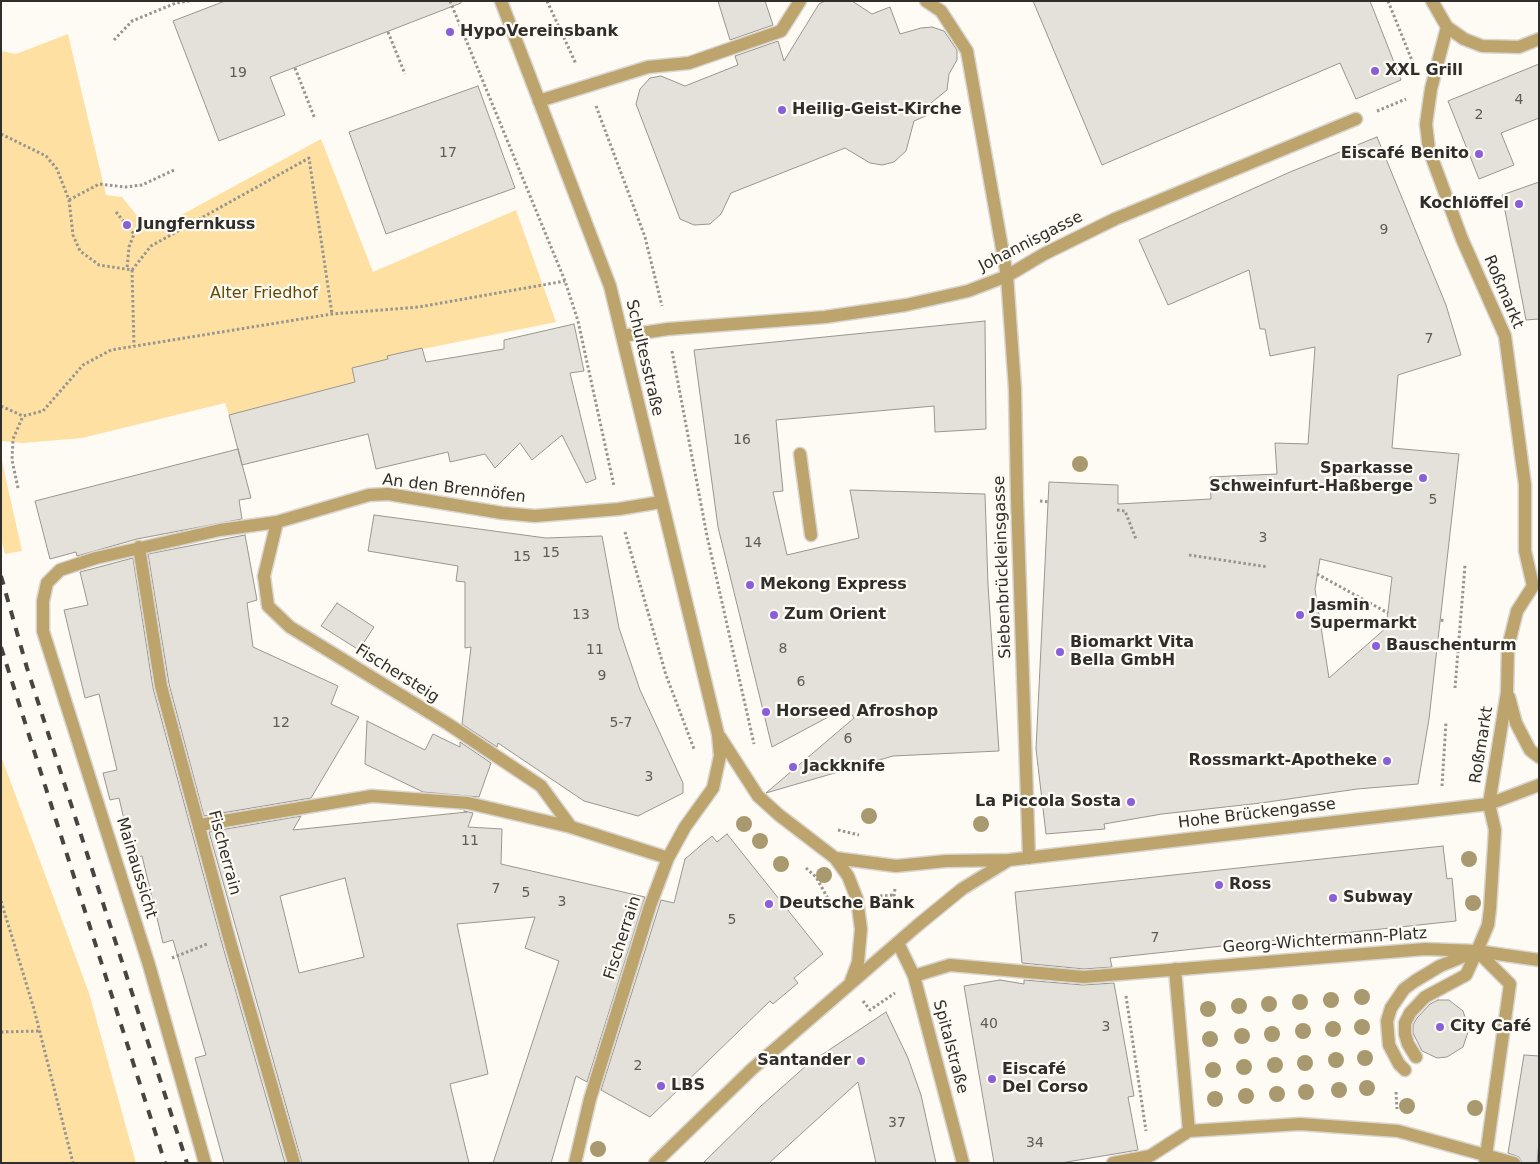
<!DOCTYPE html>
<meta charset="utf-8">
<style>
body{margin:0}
#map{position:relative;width:1540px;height:1164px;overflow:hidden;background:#fefbf5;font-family:"DejaVu Sans",sans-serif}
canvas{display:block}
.frame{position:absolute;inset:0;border:2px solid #2f2e2b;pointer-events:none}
</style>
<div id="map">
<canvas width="1540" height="1164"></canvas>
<div class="frame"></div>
</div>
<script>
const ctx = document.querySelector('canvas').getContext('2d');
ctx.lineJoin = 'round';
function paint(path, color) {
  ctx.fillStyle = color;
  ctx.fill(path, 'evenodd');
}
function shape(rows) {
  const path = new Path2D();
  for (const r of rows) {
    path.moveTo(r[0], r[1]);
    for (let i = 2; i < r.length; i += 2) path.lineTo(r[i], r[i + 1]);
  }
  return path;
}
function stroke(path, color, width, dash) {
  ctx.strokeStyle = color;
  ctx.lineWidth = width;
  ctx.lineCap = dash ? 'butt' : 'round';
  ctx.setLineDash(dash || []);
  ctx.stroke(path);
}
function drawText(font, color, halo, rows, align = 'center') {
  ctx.font = font + ' "DejaVu Sans",sans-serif';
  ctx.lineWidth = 4.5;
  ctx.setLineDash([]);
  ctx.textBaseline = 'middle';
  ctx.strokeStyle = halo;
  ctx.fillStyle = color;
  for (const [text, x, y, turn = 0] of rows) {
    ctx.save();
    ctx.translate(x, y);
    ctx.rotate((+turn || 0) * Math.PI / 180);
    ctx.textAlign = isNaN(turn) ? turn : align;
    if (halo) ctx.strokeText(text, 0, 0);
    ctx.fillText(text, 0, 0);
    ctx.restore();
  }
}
paint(shape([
 [68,34,106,195,122,197,150,232,321,139,373,272,516,210,556,322,388,356,388,359,352,368,355,382,229,415,225,403,82,438,23,443,1,441,1,51,16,54],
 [1,457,22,551,5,554,1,538],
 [1,756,89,993,136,1163,1,1163]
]), '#fde0a2');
const building = shape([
 [225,1,461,1,461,3,270,77,285,115,219,141,173,21,225,1],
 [718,1,765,1,773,25,730,40,718,1],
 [825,1,852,1,872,14,890,7,900,34,921,28,932,27,944,31,957,50,957,60,949,74,947,90,926,107,928,115,914,121,906,151,894,162,882,165,870,163,845,148,731,193,721,214,710,224,694,225,680,219,636,104,640,89,650,78,661,76,685,86,738,65,735,56,778,41,784,61,819,4,825,1],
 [1033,1,1370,1,1401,80,1356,99,1340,63,1102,165,1033,1],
 [1539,64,1539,118,1501,133,1514,165,1479,179,1448,101,1539,64],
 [478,86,515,188,386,234,349,132,478,86],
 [1377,137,1446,305,1461,355,1398,375,1392,448,1459,454,1429,719,1418,784,1357,789,1261,803,1162,814,1104,824,1105,829,1046,834,1036,749,1049,482,1118,485,1118,504,1211,499,1210,477,1277,474,1275,443,1308,444,1315,347,1270,356,1265,329,1260,329,1249,270,1168,305,1139,240,1290,172,1377,137],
 [1320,559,1392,577,1386,628,1329,678,1315,589,1320,559],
 [1539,182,1539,319,1526,320,1502,195,1539,182],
 [985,321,986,429,935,432,934,406,776,420,783,491,773,492,787,555,859,538,850,490,985,494,988,585,999,751,893,756,766,793,854,718,847,707,772,747,718,527,694,350,985,321],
 [574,324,584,371,570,373,596,479,586,483,562,435,532,460,520,443,495,468,485,454,450,462,448,452,376,469,368,434,242,465,229,415,355,382,352,368,388,359,387,356,422,348,426,362,504,349,504,340,574,324],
 [238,449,251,498,239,500,242,519,137,539,77,556,76,552,50,559,35,501,238,449],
 [374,515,546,538,602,536,619,628,640,690,683,783,683,793,638,816,584,801,498,743,497,747,462,724,471,647,465,648,465,582,456,581,458,566,368,551,374,515],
 [245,535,257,600,247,603,253,647,338,686,331,704,359,717,311,798,204,816,169,684,148,554,245,535],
 [133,558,153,688,221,940,285,1163,224,1163,195,1058,206,1055,173,940,163,943,142,856,133,858,119,798,110,800,103,773,117,770,99,694,85,698,64,610,88,605,80,572,133,558],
 [337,603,374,627,359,650,321,626,337,603],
 [367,721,425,750,433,734,460,747,460,742,491,763,479,797,423,792,365,764,367,721],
 [464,811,473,813,468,827,502,829,501,864,645,897,587,1082,576,1076,551,1163,493,1163,559,961,525,948,535,917,457,924,488,1074,450,1084,469,1163,302,1163,209,832,301,816,293,830,467,812,464,811],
 [345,878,364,957,299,973,280,896,345,878],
 [727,834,823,954,794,978,798,983,773,1004,770,1001,650,1117,601,1090,661,900,674,903,685,859,712,836,717,842,727,834],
 [1443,846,1447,879,1452,878,1456,921,1110,958,1112,967,1084,969,1022,963,1015,892,1443,846],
 [1000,980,1024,984,1024,980,1083,985,1114,983,1134,1096,1128,1097,1138,1150,1061,1163,994,1163,964,986,1000,980],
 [1438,1000,1449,1000,1463,1011,1469,1029,1463,1047,1447,1057,1437,1058,1422,1051,1413,1033,1413,1025,1417,1018,1430,1004,1438,1000],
 [886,1012,908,1058,921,1095,936,1163,876,1163,858,1082,769,1163,703,1163,761,1106,808,1064,886,1012],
 [1524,1055,1539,1056,1539,1142,1537,1163,1522,1163,1519,1157,1508,1153,1524,1055]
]);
paint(building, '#e4e1da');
stroke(building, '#999690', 1);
const service = shape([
 [926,1,941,11,967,51,1007,276],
 [539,101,648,67,689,63,781,31,800,1],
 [800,454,811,535],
 [898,943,914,976],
 [1416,1057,1408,1044,1405,1034,1405,1023,1410,1013,1425,997,1466,975,1477,951],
 [1405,1070,1399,1064,1389,1045,1387,1021,1391,1008,1404,989,1415,981,1440,966,1477,951]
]);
const pedestrian = shape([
 [1447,27,1431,89,1426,124,1429,150,1462,239,1505,336,1525,485,1525,551,1533,586,1517,611,1508,647,1507,692,1489,804],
 [1509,697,1516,723,1530,750,1539,757],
 [1489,804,1539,785],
 [1175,969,1189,1131],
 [963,1163,914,976,950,965,1084,977,1425,949,1477,951,1510,984,1485,1163],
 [1113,1163,1150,1156,1189,1131,1300,1124,1398,1131,1514,1163]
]);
const minor = shape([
 [501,1,610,286,718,734,720,756,713,788,685,827,668,858,650,906,590,1099,575,1163],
 [1432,1,1447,27,1464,39,1482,46,1519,47,1539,39],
 [1007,276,1015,389,1017,498,1029,858],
 [622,336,668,329,825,317,906,305,968,291,1007,276,1044,254,1115,219,1356,119],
 [277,522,264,576,268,606,290,627,448,724,541,786,571,827],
 [139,547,161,686,229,938,294,1163],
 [720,737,758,796,779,815,835,858,848,876,857,899,861,929,858,962,851,981],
 [200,825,372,796,468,803,571,827,668,858],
 [835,858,896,866,946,861,1009,860],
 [205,1163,149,965,43,631,43,601,47,583,60,570,96,558,220,530,277,522,369,495,388,494,502,513,535,516,619,509,661,502],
 [655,1163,752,1069,918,925,962,889,1009,860,1489,804,1495,830,1490,909,1488,925,1477,951,1539,960]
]);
stroke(service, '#d9d6d1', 15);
stroke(pedestrian, '#d9d6d1', 15);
stroke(minor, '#d9d6d1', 15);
stroke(shape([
 [450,1,565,281,578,321,614,486],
 [547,1,576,64],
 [1388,1,1413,63],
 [388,32,405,74],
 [114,40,132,21,176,3,189,1],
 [295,68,315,119],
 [596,106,645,237,662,306],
 [1377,111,1406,99],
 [1,134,46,156,57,169,69,200,73,235,80,251,99,265,132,270,134,346],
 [69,200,99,184,125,187,142,185,174,170],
 [116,212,134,234,129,247,127,269],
 [132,270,151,246,309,158,332,314],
 [672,351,707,536,754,744],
 [1,406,23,416,43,411,83,365,111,350,332,314,419,307,565,281],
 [18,488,12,460,13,439,23,416],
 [1040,501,1049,502],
 [1117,510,1125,511,1136,539],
 [625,532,666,675,694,749],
 [1189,555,1268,567],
 [1317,574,1388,613],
 [1441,620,1444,621],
 [1455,688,1465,565],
 [1442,786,1446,722],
 [838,830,859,835],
 [806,868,816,877,831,904],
 [895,889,894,895,904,907],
 [880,896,894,895],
 [1,901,34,1009,73,1163],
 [172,958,207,944],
 [1126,996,1146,1131],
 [863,1001,870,1010,895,993],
 [1,1032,39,1031],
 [1396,1092,1397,1109]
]), '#979590', 3, [2.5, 2.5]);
stroke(service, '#bda46c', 12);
stroke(pedestrian, '#bda46c', 12);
stroke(minor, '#bda46c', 12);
stroke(shape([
 [1,576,27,668,187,1163],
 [1,647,165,1163]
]), '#464541', 4, [9, 9]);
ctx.fillStyle = '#a9996e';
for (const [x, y] of [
 [1080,464],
 [869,816],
 [744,824],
 [981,824],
 [760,841],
 [1469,859],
 [781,864],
 [824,875],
 [1473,903],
 [1362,997],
 [1331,1000],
 [1300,1002],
 [1269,1004],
 [1239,1006],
 [1208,1009],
 [1362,1027],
 [1333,1029],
 [1303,1031],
 [1272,1034],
 [1242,1036],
 [1210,1039],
 [1365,1058],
 [1336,1060],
 [1305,1063],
 [1275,1065],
 [1244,1067],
 [1213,1070],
 [1367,1088],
 [1339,1090],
 [1306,1092],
 [1277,1094],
 [1246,1096],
 [1215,1099],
 [1407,1106],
 [1475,1108],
 [598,1149]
]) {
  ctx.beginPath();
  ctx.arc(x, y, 8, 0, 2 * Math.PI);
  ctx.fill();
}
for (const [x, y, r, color] of [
 [450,32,5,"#885fd9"],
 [1375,71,5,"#885fd9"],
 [782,110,5,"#885fd9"],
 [1479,154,5,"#885fd9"],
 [1519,204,5,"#885fd9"],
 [127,225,5,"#885fd9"],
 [1423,478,5,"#885fd9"],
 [750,585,5,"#885fd9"],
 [774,615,5,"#885fd9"],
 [1300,615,5,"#885fd9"],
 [1376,646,5,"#885fd9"],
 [1060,652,5,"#885fd9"],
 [766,712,5,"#885fd9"],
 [1387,761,5,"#885fd9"],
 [793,767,5,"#885fd9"],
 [1131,802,5,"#885fd9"],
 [1219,885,5,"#885fd9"],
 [1333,898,5,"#885fd9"],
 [769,904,5,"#885fd9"],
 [1440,1027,5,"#885fd9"],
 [861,1061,5,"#885fd9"],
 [992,1079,5,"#885fd9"],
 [661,1086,5,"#885fd9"]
]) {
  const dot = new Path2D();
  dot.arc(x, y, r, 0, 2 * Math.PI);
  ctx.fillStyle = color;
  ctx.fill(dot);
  stroke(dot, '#fefbf5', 2);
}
drawText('14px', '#5c5b57', null, [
 ["19",238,73],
 ["4",1519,100],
 ["2",1479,115],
 ["17",448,153],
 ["9",1384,230],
 ["7",1429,339],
 ["16",742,440],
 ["5",1433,500],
 ["3",1263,538],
 ["14",753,543],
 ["15",551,553],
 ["15",522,557],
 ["13",581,615],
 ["8",783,649],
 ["11",595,650],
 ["9",602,676],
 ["6",801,682],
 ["12",281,723],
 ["5-7",621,723],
 ["6",848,739],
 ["3",649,777],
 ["11",470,841],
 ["7",496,889],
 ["5",526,893],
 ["3",562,902],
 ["5",732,920],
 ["7",1155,938],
 ["40",989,1024],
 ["3",1106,1027],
 ["2",638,1066],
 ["37",897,1123],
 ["34",1035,1143]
]);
drawText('bold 16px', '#2f2e2b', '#fefbf5', [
 ["HypoVereinsbank",460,32],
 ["XXL Grill",1385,71],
 ["Heilig-Geist-Kirche",792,110],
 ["Eiscafé Benito",1469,154,"right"],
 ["Kochlöffel",1509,204,"right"],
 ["Jungfernkuss",137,225],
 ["Sparkasse",1413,469,"right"],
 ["Schweinfurt-Haßberge",1413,487,"right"],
 ["Mekong Express",760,585],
 ["Jasmin",1310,606],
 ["Supermarkt",1310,624],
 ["Zum Orient",784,615],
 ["Biomarkt Vita",1070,643],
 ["Bella GmbH",1070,661],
 ["Bauschenturm",1386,646],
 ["Horseed Afroshop",776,712],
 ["Rossmarkt-Apotheke",1377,761,"right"],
 ["Jackknife",803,767],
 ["La Piccola Sosta",1121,802,"right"],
 ["Ross",1229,885],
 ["Subway",1343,898],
 ["Deutsche Bank",779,904],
 ["City Café",1450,1027],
 ["Santander",851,1061,"right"],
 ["Eiscafé",1002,1070],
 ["Del Corso",1002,1088],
 ["LBS",671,1086]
], 'left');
drawText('16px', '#2f2e2b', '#fefbf5', [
 ["Johannisgasse",1031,242,-27],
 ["Roßmarkt",1503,292,67],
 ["Schultesstraße",644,358,77],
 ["An den Brennöfen",454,489,7],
 ["Siebenbrückleinsgasse",1003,567,-92],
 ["Fischersteig",397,674,32],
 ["Roßmarkt",1482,745,-81],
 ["Hohe Brückengasse",1257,814,-7],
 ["Fischerrain",224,853,75],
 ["Mainaussicht",136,868,73],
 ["Fischerrain",623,938,-72],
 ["Georg-Wichtermann-Platz",1325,941,-4],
 ["Spitalstraße",950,1047,75]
]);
drawText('16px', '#634900', '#fefbf5', [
 ["Alter Friedhof",264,294]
]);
</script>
